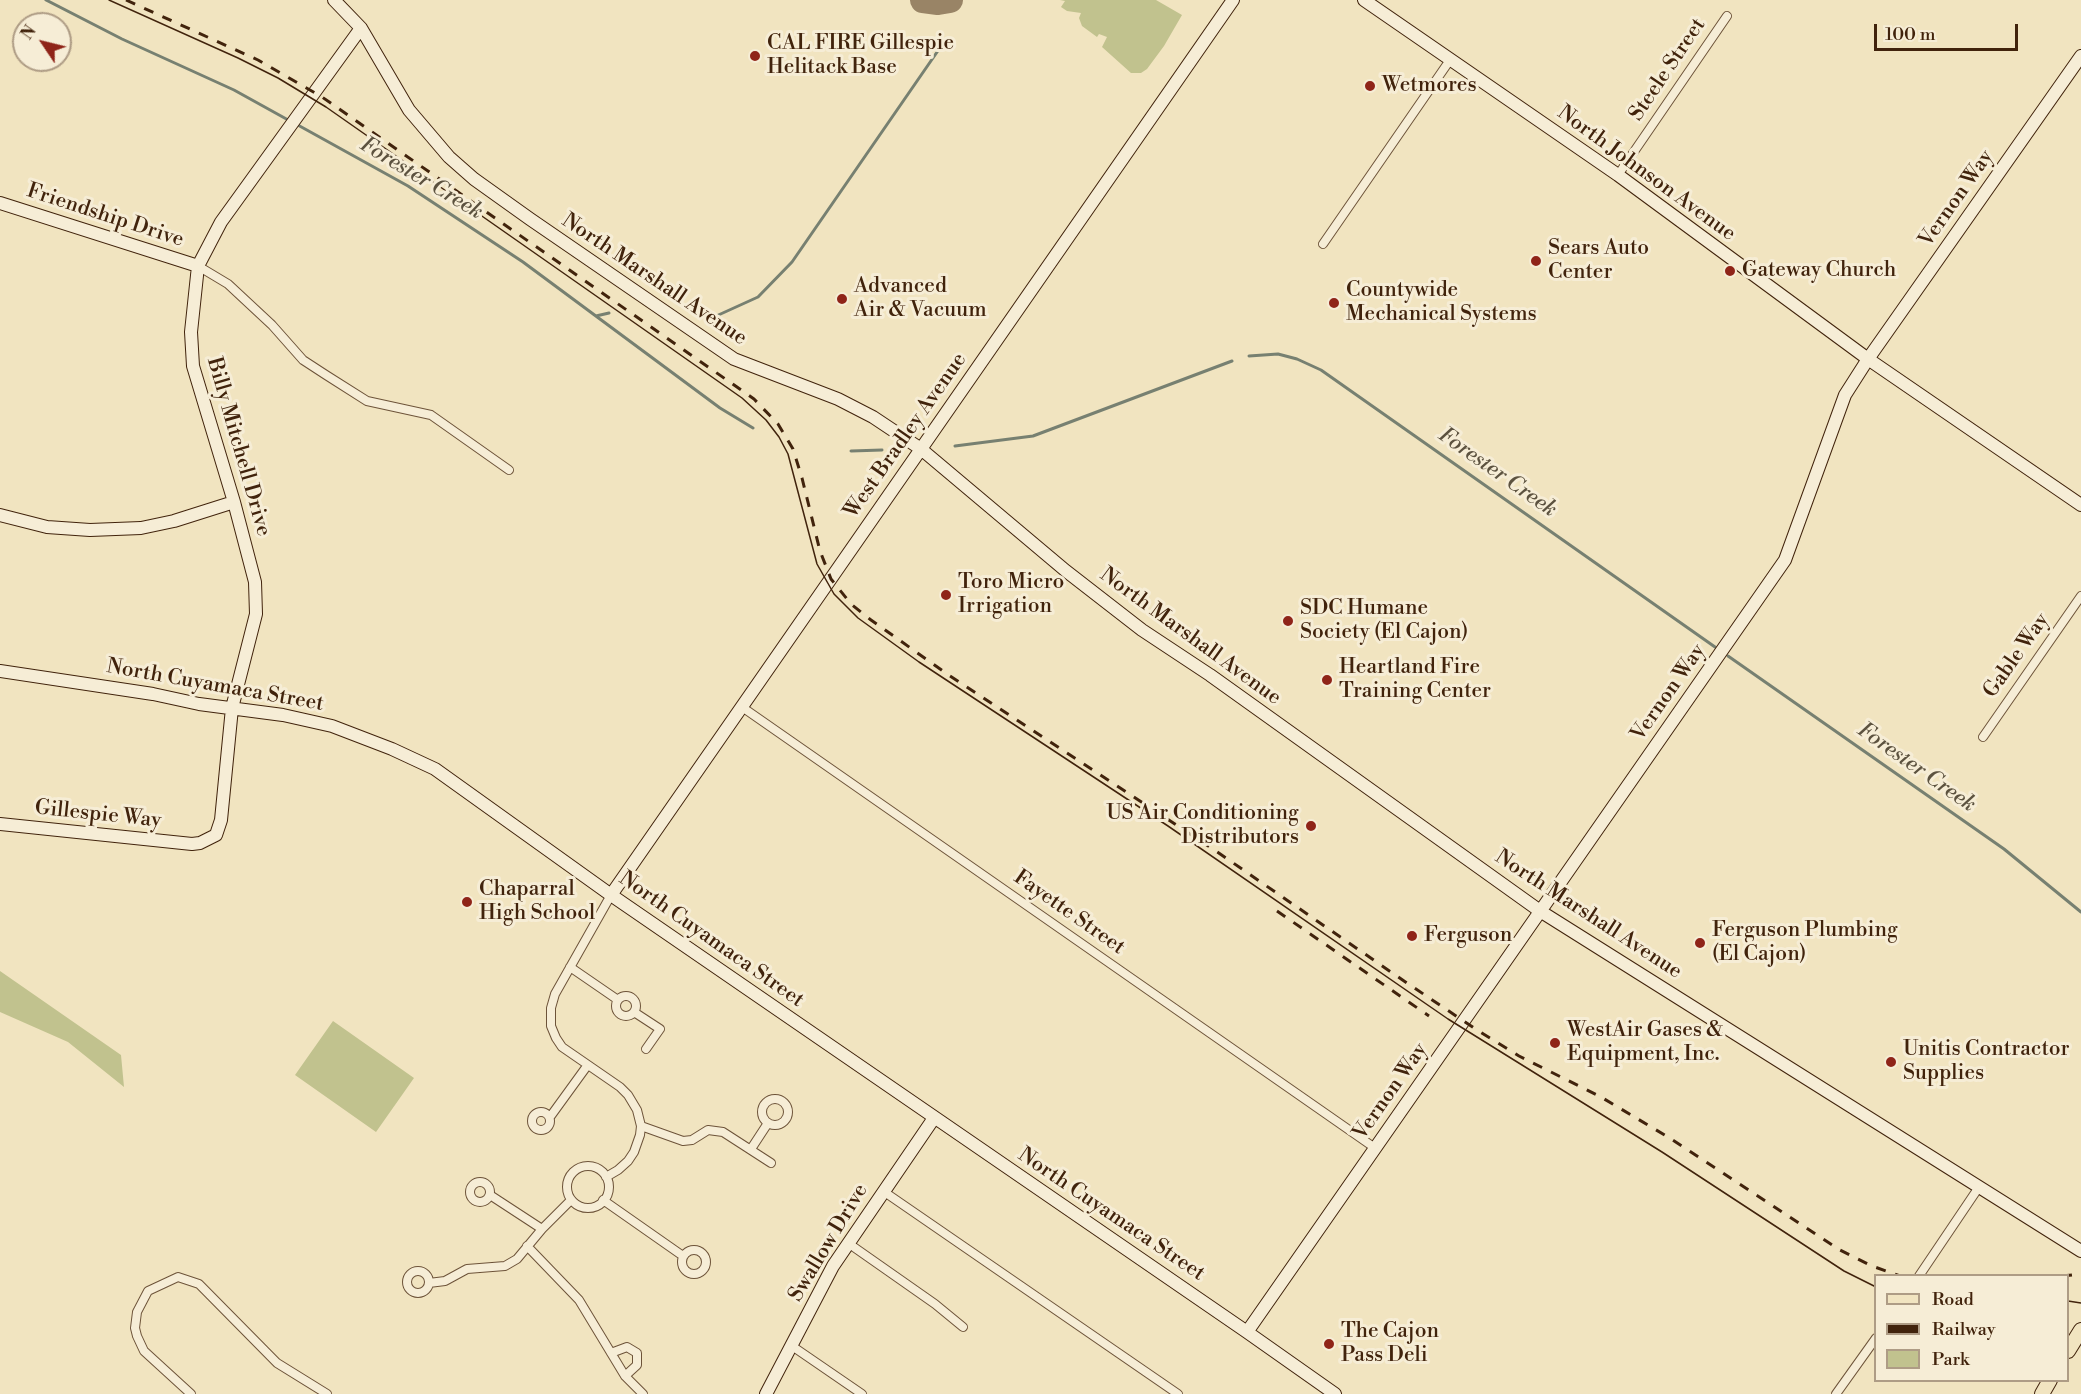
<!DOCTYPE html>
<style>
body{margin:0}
#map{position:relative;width:2081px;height:1394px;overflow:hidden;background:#f1e4c0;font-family:"Libre Bodoni",serif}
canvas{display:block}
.legend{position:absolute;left:1874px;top:1274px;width:195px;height:108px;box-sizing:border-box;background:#f6edd6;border:2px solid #ae9c85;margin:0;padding:8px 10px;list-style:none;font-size:18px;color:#41230c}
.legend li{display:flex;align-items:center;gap:12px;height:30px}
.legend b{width:30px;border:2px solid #ae9c85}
.north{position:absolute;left:12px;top:12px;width:60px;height:60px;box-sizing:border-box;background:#f6edd6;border:2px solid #ae9c85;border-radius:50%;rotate:305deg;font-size:16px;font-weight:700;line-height:24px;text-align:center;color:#41230c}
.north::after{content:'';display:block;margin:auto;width:21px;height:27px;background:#8f2418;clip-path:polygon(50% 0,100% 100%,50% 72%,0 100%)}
.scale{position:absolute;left:1874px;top:24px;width:144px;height:27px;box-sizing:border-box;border:3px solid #41230c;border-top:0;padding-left:8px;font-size:18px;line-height:21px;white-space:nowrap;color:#41230c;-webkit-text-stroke:4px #f6edd6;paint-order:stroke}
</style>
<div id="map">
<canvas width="2081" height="1394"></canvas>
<ul class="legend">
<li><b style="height:8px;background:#f1e4c0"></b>Road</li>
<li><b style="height:8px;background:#41230c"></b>Railway</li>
<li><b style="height:16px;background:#c1c28e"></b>Park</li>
</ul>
<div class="north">N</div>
<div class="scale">100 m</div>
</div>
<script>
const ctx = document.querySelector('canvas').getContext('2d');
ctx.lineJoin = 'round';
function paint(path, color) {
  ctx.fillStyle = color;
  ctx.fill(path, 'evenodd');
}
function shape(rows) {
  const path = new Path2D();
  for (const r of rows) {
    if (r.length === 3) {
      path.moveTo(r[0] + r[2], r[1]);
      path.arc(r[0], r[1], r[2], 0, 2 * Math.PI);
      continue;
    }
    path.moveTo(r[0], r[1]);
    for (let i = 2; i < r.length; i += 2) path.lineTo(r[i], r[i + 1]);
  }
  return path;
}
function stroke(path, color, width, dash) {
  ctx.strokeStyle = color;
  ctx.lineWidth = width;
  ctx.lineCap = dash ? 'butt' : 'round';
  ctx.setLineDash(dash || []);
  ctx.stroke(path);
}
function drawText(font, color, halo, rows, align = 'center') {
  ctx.font = font + ' "Libre Bodoni",serif';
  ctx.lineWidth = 6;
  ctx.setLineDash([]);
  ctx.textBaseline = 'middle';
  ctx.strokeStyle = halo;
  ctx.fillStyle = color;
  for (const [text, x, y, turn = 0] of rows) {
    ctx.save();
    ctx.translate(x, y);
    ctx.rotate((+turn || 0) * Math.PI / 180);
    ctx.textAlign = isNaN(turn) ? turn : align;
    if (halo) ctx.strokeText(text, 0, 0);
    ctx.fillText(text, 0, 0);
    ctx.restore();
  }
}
paint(shape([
 [1060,0,1156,0,1182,15,1164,46,1147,69,1141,73,1131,73,1102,47,1107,37,1099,34,1097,37,1082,26,1079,18,1081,13,1067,11,1061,7,1065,1],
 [0,971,121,1055,124,1087,68,1042,0,1012],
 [333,1021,414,1078,376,1132,295,1075]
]), '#c1c28e');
stroke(shape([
 [46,0,122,39,234,90,290,121],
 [296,124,408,186,523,262,720,408,753,428],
 [596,316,609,313],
 [714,317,758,297,792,262,944,42],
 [1249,356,1278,354,1297,359,1321,370,1715,647],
 [955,446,1033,436,1232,361],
 [851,451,882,450],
 [1728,656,2004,849,2081,912]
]), '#778071', 3);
stroke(shape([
 [923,0,938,2,950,0]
]), '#998466', 26);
const street = shape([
 [1618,175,1727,16],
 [1323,244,1450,60],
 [198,266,228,284,272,325,303,360,326,375,367,401,431,415,509,470],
 [742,707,1375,1148],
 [1983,737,2081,596],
 [570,967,618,1000],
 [626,1006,10],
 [634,1012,660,1029,646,1049],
 [775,1112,13],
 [541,1121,9],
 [550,1117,587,1066],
 [641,1126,683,1141,692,1140,708,1130,723,1132,771,1163],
 [751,1149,768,1123],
 [588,1187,21],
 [606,1177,618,1170,628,1161,634,1152,640,1135,641,1126,637,1110,628,1095,620,1087,562,1047,556,1038,551,1026,551,1008,555,994,611,895],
 [480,1192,10],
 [883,1191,1178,1394],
 [490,1195,542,1229],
 [603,1200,683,1256],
 [848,1243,935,1304,963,1327],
 [527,1246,579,1300,625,1376,643,1394],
 [694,1262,12],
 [418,1282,11],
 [1919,1276,1979,1187],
 [429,1283,445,1281,467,1269,505,1266,517,1259,542,1229,571,1200],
 [792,1346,862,1394],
 [611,1353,627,1347,637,1353,637,1365,625,1376],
 [191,1394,144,1351,137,1336,135,1328,137,1312,148,1291,178,1277,199,1284,277,1363,327,1394],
 [1836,1394,1876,1338]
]);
const secondary = shape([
 [334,0,361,28,409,110,449,157,474,179,530,219,734,359,838,399,873,417,921,449,1066,571,1142,630,1210,675,1540,911,2081,1251],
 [1364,0,1618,175,1868,359,2081,505],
 [0,203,198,266],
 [0,515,47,527,90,530,141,528,174,521,234,502],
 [0,671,153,694,199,704,283,715,332,726,392,749,435,769,611,895,1247,1332,1335,1394],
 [0,824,192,844,200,843,216,835,221,820,232,708,256,614,255,582,234,502,193,366,191,332,198,266,221,222,361,28],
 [611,895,1233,0],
 [1247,1332,1785,560,1845,395,1868,359,2081,56],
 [766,1394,833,1266,934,1118]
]);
const primary = shape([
 [2068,1351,2081,1330],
 [2042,1394,2050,1380]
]);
stroke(street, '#6d5339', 10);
stroke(secondary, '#41230c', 14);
stroke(primary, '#41230c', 16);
stroke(street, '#f6edd6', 8);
stroke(secondary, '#f6edd6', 12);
stroke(primary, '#f1e4c0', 14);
stroke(shape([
 [109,0,238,58,278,78,326,107,742,398,766,420,779,437,788,454,817,564,834,594,858,618,919,662,1168,826,1448,1019,1662,1152,1844,1271,1876,1287],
 [2068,1301,2081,1303]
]), '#41230c', 1.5);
stroke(shape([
 [126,0,258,60,322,97,754,399,778,424,793,449,802,478,820,551,831,579,851,604,871,620,950,676,1213,849,1404,981,1477,1030,1519,1056,1601,1097,1668,1137,1840,1250,1872,1266,1900,1276],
 [1277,911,1429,1016],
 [2062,1276,2081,1274]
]), '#41230c', 3, [10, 10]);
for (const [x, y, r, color] of [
 [755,56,6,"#8f2418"],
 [1370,86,6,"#8f2418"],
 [1536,261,6,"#8f2418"],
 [1730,271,6,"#8f2418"],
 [842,299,6,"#8f2418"],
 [1334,303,6,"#8f2418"],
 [946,595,6,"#8f2418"],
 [1288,621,6,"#8f2418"],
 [1327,680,6,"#8f2418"],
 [1311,826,6,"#8f2418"],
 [467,902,6,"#8f2418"],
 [1412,936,6,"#8f2418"],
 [1700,943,6,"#8f2418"],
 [1555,1043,6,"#8f2418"],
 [1891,1062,6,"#8f2418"],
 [1329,1344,6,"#8f2418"]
]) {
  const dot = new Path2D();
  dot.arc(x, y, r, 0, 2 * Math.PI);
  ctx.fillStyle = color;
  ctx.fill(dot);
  stroke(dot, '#f6edd6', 2);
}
drawText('21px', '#41230c', '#f6edd6', [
 ["CAL FIRE Gillespie",767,44],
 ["Helitack Base",767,68],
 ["Wetmores",1382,86],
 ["Sears Auto",1548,249],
 ["Center",1548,273],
 ["Gateway Church",1742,271],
 ["Advanced",854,287],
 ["Air & Vacuum",854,311],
 ["Countywide",1346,291],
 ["Mechanical Systems",1346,315],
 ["Toro Micro",958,583],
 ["Irrigation",958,607],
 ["SDC Humane",1300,609],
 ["Society (El Cajon)",1300,633],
 ["Heartland Fire",1339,668],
 ["Training Center",1339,692],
 ["US Air Conditioning",1299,814,"right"],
 ["Distributors",1299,838,"right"],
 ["Chaparral",479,890],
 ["High School",479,914],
 ["Ferguson Plumbing",1712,931],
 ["(El Cajon)",1712,955],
 ["Ferguson",1424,936],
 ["WestAir Gases &",1567,1031],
 ["Equipment, Inc.",1567,1055],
 ["Unitis Contractor",1903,1050],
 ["Supplies",1903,1074],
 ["The Cajon",1341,1332],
 ["Pass Deli",1341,1356]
], 'left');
drawText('21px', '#41230c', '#f6edd6', [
 ["Steele Street",1668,70,-56],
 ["North Johnson Avenue",1646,174,36],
 ["Vernon Way",1957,199,-55],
 ["Friendship Drive",105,216,18],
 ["North Marshall Avenue",654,280,34],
 ["West Bradley Avenue",906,436,-55],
 ["Billy Mitchell Drive",238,447,74],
 ["North Marshall Avenue",1190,637,36],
 ["Gable Way",2017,656,-55],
 ["North Cuyamaca Street",215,686,10],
 ["Vernon Way",1669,693,-55],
 ["Gillespie Way",98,815,6],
 ["Fayette Street",1069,913,35],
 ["North Marshall Avenue",1588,915,33],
 ["North Cuyamaca Street",711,940,35],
 ["Vernon Way",1391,1092,-55],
 ["North Cuyamaca Street",1111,1215,34],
 ["Swallow Drive",829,1243,-59]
]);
drawText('italic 22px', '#5c523f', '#f6edd6', [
 ["Forester Creek",421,179,31],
 ["Forester Creek",1497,473,35],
 ["Forester Creek",1916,768,35]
]);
</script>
